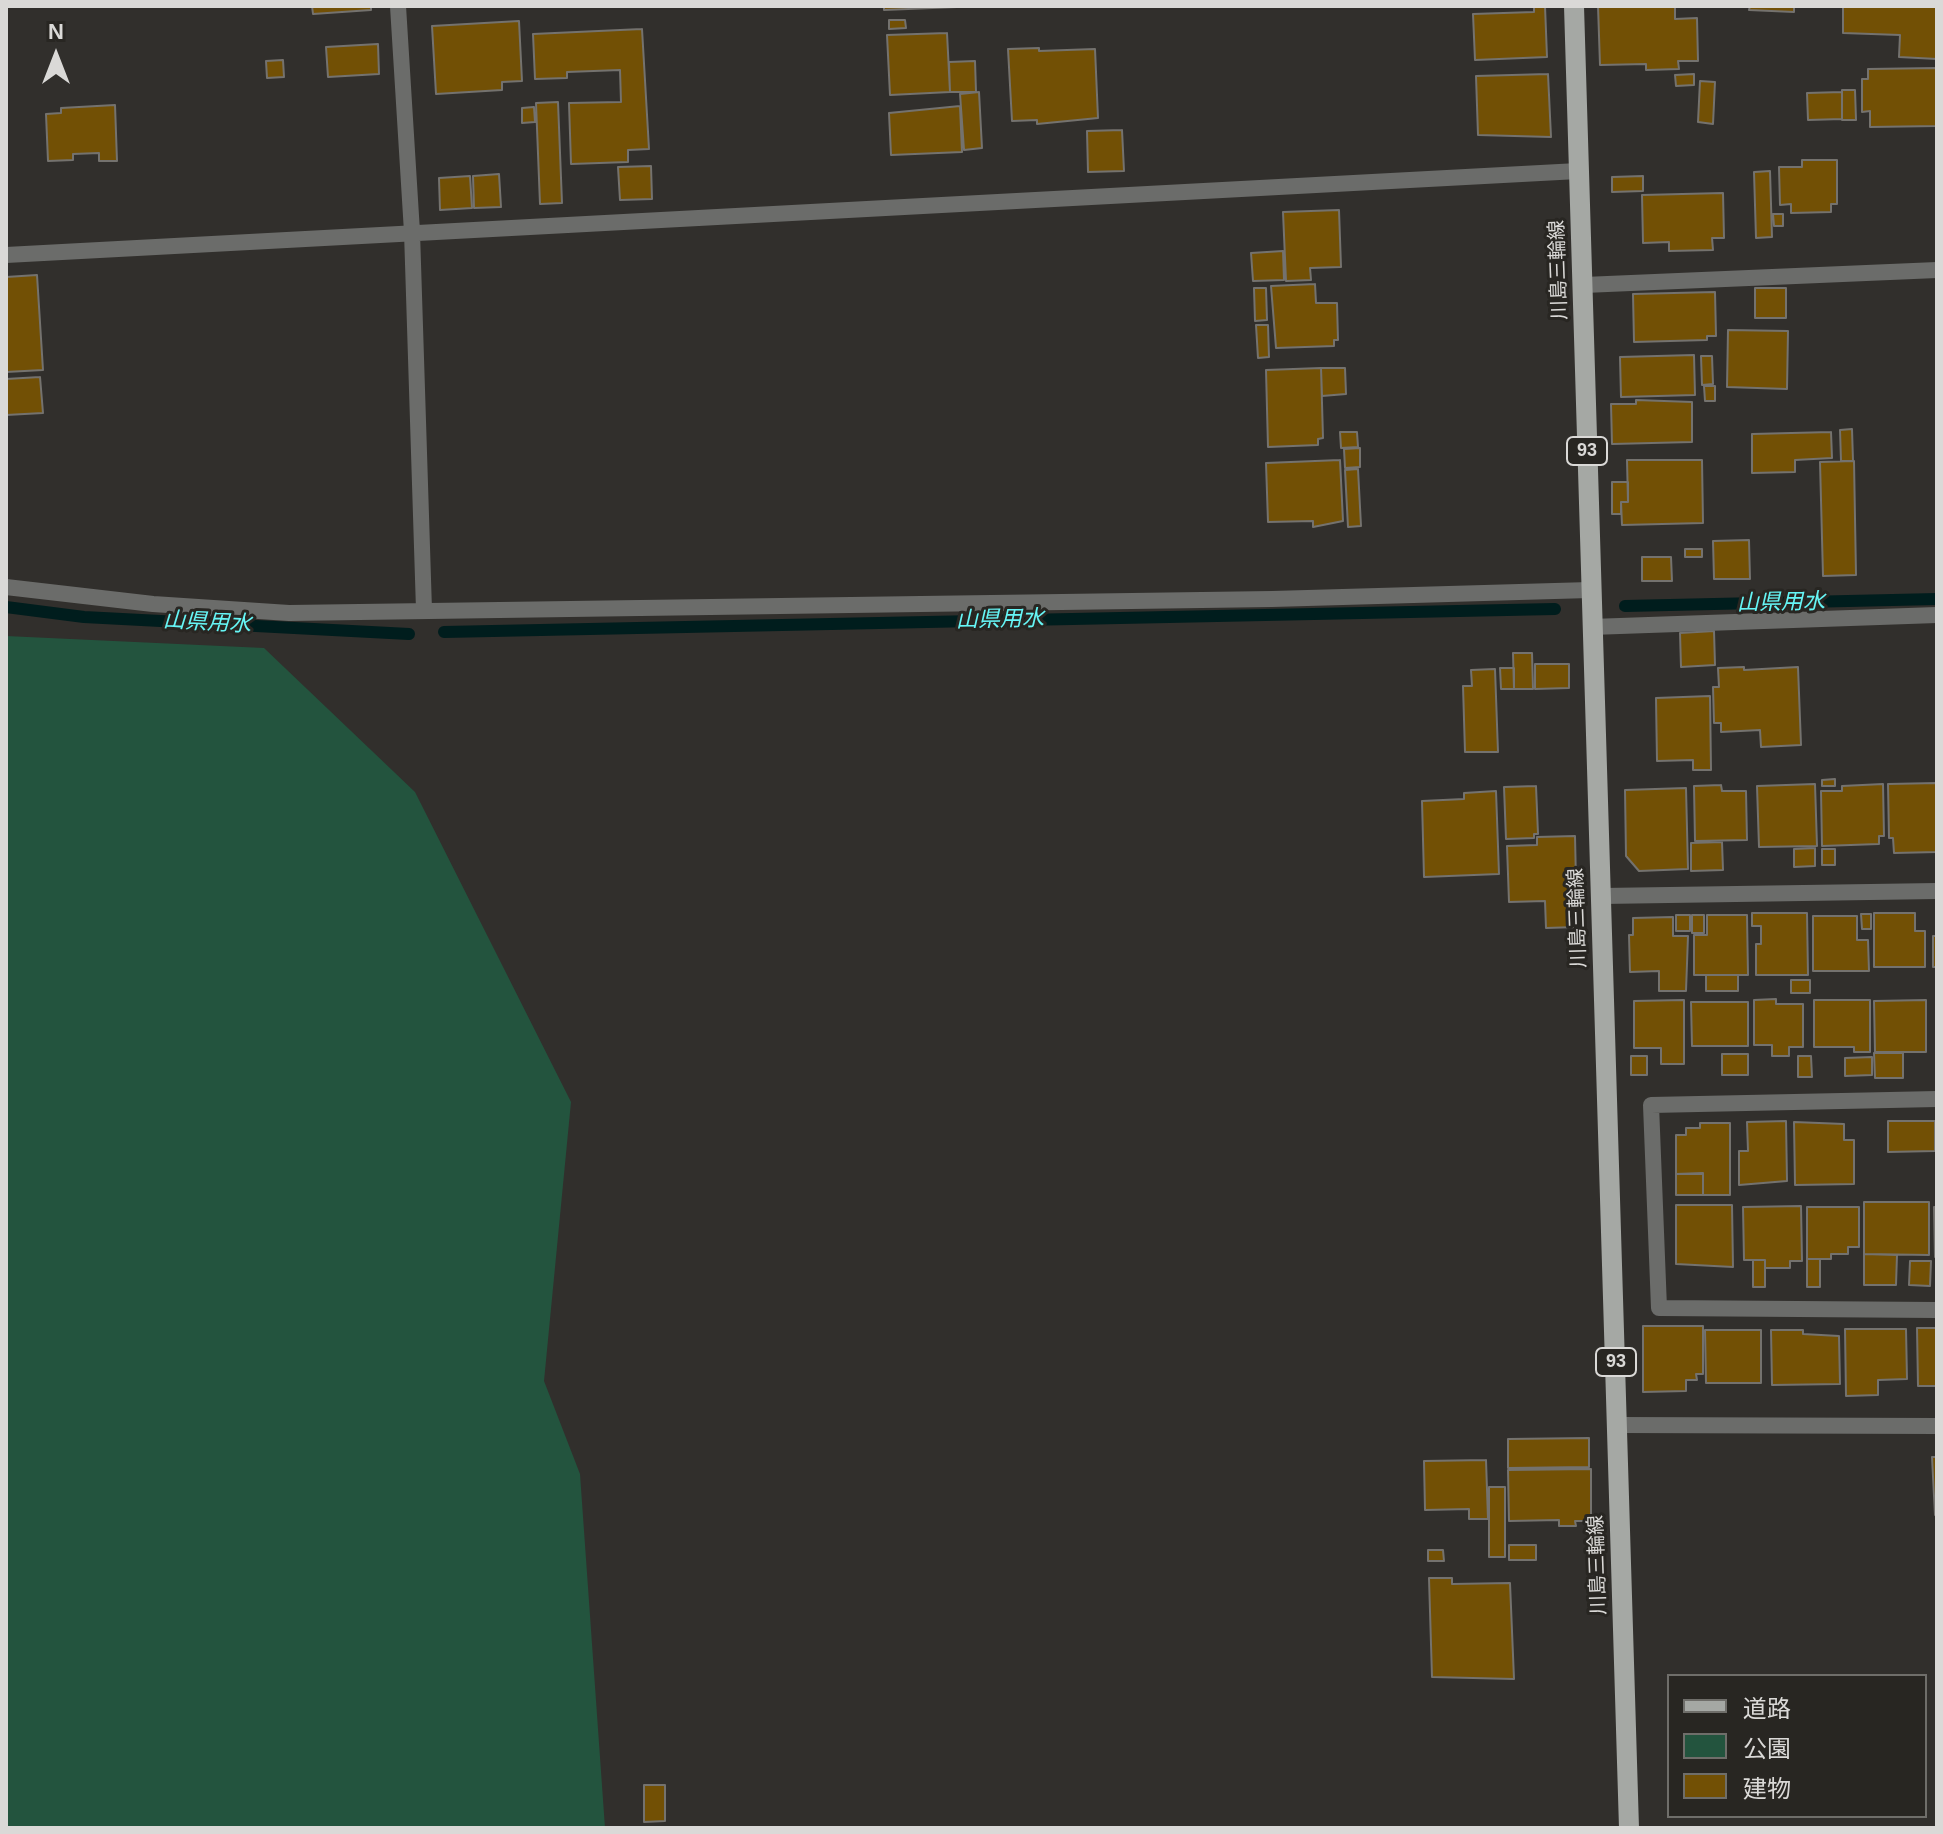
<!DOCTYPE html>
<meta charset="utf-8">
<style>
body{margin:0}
#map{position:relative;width:1943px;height:1834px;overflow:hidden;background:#312f2c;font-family:Helvetica,"Noto Sans JP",sans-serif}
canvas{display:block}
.frame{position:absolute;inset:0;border:8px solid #dad9d7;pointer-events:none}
.legend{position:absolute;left:1667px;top:1674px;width:260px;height:144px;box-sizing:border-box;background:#282622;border:2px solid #6f6e6a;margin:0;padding:10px 14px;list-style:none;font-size:24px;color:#dad9d7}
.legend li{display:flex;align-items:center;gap:16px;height:40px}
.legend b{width:40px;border:2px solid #6f6e6a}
.north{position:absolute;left:16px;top:16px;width:80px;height:80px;-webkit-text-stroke:6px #282622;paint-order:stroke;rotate:0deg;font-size:22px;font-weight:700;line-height:32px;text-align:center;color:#dad9d7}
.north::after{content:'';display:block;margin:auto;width:28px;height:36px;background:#dad9d7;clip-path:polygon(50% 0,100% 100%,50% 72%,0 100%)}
</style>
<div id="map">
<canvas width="1943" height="1834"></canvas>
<div class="frame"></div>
<ul class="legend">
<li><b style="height:10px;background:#a5a8a4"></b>道路</li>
<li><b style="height:22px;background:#23543e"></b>公園</li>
<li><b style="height:22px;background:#725005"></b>建物</li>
</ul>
<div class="north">N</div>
</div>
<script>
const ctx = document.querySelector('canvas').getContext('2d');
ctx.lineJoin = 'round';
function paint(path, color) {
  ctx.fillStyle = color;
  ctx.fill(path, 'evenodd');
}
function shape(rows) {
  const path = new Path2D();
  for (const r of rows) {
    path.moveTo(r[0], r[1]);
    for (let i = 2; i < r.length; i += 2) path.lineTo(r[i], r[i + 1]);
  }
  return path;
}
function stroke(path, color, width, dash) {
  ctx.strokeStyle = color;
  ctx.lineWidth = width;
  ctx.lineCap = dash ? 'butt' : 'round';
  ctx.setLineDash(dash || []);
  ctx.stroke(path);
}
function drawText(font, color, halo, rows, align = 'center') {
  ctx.font = font + ' Helvetica,"Noto Sans JP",sans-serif';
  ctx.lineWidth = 6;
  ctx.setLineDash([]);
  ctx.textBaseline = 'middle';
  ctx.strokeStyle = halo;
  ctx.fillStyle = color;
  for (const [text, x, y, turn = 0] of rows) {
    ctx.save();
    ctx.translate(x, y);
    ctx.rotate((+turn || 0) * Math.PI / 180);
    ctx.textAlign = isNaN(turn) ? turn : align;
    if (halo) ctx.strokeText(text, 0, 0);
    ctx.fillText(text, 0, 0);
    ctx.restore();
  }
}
paint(shape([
 [6,636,264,648,415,792,571,1102,544,1381,580,1474,605,1828,6,1828]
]), '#23543e');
stroke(shape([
 [1625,606,1937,599],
 [6,607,84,617,409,634],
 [444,632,1555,609]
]), '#001d1d', 12);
const building = shape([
 [312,6,371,6,371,10,313,14,312,6],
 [884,6,957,6,957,7,884,10,884,6],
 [1534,6,1545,6,1547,57,1475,60,1473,14,1534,12,1534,6],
 [1598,6,1675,6,1675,19,1697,18,1698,61,1678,61,1679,69,1646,70,1646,64,1600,65,1598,6],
 [1750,6,1794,6,1794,12,1749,10,1750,6],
 [1843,6,1937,6,1937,59,1899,57,1900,35,1843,33,1843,6],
 [889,20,905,20,906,28,889,29,889,20],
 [519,21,522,81,502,82,502,90,436,94,432,26,519,21],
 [642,29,649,149,628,150,628,162,571,164,569,103,621,102,620,70,567,72,567,78,535,79,533,34,642,29],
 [947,33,950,92,890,95,887,35,947,33],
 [378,44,379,74,328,77,326,47,378,44],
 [1039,48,1039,51,1095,49,1098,118,1037,124,1037,120,1012,121,1008,49,1039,48],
 [283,60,284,77,267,78,266,61,283,60],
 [975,61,976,92,950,92,949,62,975,61],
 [1937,68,1937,126,1870,127,1870,111,1862,112,1862,79,1868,79,1868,69,1937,68],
 [1548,74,1551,137,1478,135,1476,76,1548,74],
 [1694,74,1694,85,1676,86,1675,75,1694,74],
 [1700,81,1715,82,1713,124,1698,122,1700,81],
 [1842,90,1855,90,1856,120,1842,120,1842,90],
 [979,92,982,148,964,150,960,94,979,92],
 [1842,92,1842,119,1808,120,1807,93,1842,92],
 [558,102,562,203,540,204,536,103,558,102],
 [115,105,117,161,99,161,99,153,73,154,73,160,48,161,46,114,61,113,61,108,115,105],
 [960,106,962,152,891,155,889,113,960,106],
 [534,107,535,122,522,123,522,108,534,107],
 [1122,130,1124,171,1088,172,1087,131,1122,130],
 [1802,160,1837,160,1837,204,1831,204,1831,212,1791,213,1791,204,1780,205,1779,167,1802,167,1802,160],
 [651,166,652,199,620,200,618,167,651,166],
 [1770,171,1772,237,1756,238,1754,172,1770,171],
 [499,174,501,207,474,208,473,176,499,174],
 [470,176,472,208,440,210,439,178,470,176],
 [1643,176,1643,191,1612,192,1612,177,1643,176],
 [1723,193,1724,238,1712,238,1713,250,1669,251,1669,242,1643,243,1642,195,1723,193],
 [1339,210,1341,267,1310,268,1311,280,1286,281,1283,212,1339,210],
 [1773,214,1783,214,1783,226,1774,226,1773,214],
 [1283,251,1284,280,1253,281,1251,253,1283,251],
 [37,275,43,370,6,372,6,277,37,275],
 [1315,284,1316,303,1337,303,1338,340,1334,340,1334,346,1276,348,1271,286,1315,284],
 [1254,288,1266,288,1267,320,1255,321,1254,288],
 [1755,288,1786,288,1786,318,1755,318,1755,288],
 [1715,292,1716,336,1707,336,1707,340,1634,342,1633,294,1715,292],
 [1256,325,1268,325,1269,357,1258,358,1256,325],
 [1728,330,1788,331,1787,389,1727,387,1728,330],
 [1694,355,1695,395,1621,397,1620,357,1694,355],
 [1701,356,1712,356,1713,384,1702,385,1701,356],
 [1321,368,1323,438,1318,439,1318,445,1268,447,1266,370,1321,368],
 [1321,368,1345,368,1346,394,1322,396,1321,368],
 [40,377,43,413,6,415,6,379,40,377],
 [1704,386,1715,386,1715,401,1705,401,1704,386],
 [1636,400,1692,402,1692,442,1612,444,1611,404,1636,404,1636,400],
 [1852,429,1853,461,1841,461,1840,430,1852,429],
 [1340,432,1357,432,1358,447,1341,448,1340,432],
 [1831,432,1832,458,1795,460,1795,472,1752,473,1752,434,1831,432],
 [1360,448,1360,467,1345,468,1344,449,1360,448],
 [1340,460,1343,521,1313,527,1313,521,1268,522,1266,463,1340,460],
 [1627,460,1702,460,1703,523,1622,525,1621,502,1628,502,1627,460],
 [1854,461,1856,575,1823,576,1820,462,1854,461],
 [1358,469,1361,526,1348,527,1345,470,1358,469],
 [1612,482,1628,482,1628,502,1621,502,1621,514,1612,514,1612,482],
 [1749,540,1750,579,1714,579,1713,541,1749,540],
 [1685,549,1702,549,1702,557,1685,557,1685,549],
 [1642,557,1671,557,1672,581,1642,581,1642,557],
 [1714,631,1715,665,1681,667,1680,633,1714,631],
 [1513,653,1532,653,1533,689,1514,689,1513,653],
 [1535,664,1569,664,1569,688,1535,689,1535,664],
 [1744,667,1744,670,1798,667,1801,745,1761,747,1760,730,1721,732,1721,723,1714,723,1713,687,1719,687,1718,668,1744,667],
 [1500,668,1514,668,1514,689,1501,689,1500,668],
 [1495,669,1498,752,1465,752,1463,686,1472,686,1471,670,1495,669],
 [1710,696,1711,770,1693,770,1693,760,1657,761,1656,698,1710,696],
 [1835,779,1835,786,1822,786,1822,780,1835,779],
 [1937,783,1937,852,1894,853,1893,838,1889,838,1888,784,1937,783],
 [1815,784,1817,846,1759,847,1757,786,1815,784],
 [1883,784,1884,836,1879,836,1879,844,1822,846,1821,791,1842,791,1842,786,1883,784],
 [1721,785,1722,791,1746,791,1747,840,1695,841,1694,786,1721,785],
 [1536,786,1538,834,1534,834,1534,838,1506,839,1504,787,1536,786],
 [1686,788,1688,869,1639,871,1626,856,1625,790,1686,788],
 [1496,791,1499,874,1424,877,1422,801,1464,799,1464,793,1496,791],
 [1575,836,1577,927,1546,928,1545,901,1509,902,1507,846,1537,845,1537,837,1575,836],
 [1722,842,1723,870,1691,871,1691,843,1722,842],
 [1815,848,1815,866,1794,867,1794,849,1815,848],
 [1822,849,1835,849,1835,865,1822,865,1822,849],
 [1752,913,1807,913,1808,975,1756,975,1756,944,1761,944,1761,926,1752,926,1752,913],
 [1874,913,1915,913,1915,931,1925,931,1925,967,1874,967,1874,913],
 [1861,914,1871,914,1871,929,1862,929,1861,914],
 [1676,915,1690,915,1690,931,1676,931,1676,915],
 [1692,915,1704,915,1704,933,1692,933,1692,915],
 [1707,915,1747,915,1748,975,1694,975,1694,935,1707,935,1707,915],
 [1813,916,1857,916,1857,940,1868,940,1869,971,1813,971,1813,916],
 [1673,917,1673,936,1688,936,1686,991,1659,991,1659,971,1630,972,1629,935,1633,935,1633,918,1673,917],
 [1933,936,1937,936,1937,967,1933,967,1933,936],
 [1706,975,1738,975,1738,991,1706,991,1706,975],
 [1791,980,1810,980,1810,993,1791,993,1791,980],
 [1776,999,1776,1004,1803,1004,1803,1047,1789,1047,1789,1056,1772,1056,1772,1045,1754,1045,1754,1000,1776,999],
 [1684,1000,1684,1064,1661,1064,1661,1048,1634,1048,1634,1001,1684,1000],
 [1814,1000,1870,1000,1870,1052,1854,1052,1854,1047,1814,1047,1814,1000],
 [1926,1000,1926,1052,1875,1052,1874,1001,1926,1000],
 [1691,1002,1748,1002,1748,1046,1692,1046,1691,1002],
 [1874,1053,1903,1053,1903,1078,1875,1078,1874,1053],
 [1722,1054,1748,1054,1748,1075,1722,1075,1722,1054],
 [1631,1056,1647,1056,1647,1075,1631,1075,1631,1056],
 [1798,1056,1811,1056,1812,1077,1798,1077,1798,1056],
 [1872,1057,1872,1075,1845,1076,1845,1058,1872,1057],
 [1786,1121,1787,1181,1739,1185,1739,1151,1748,1151,1747,1122,1786,1121],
 [1888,1121,1935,1121,1935,1151,1888,1152,1888,1121],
 [1794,1122,1844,1124,1844,1140,1854,1140,1854,1184,1795,1185,1794,1122],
 [1700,1123,1730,1123,1730,1195,1703,1195,1703,1173,1676,1174,1676,1135,1686,1135,1686,1128,1700,1128,1700,1123],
 [1676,1174,1703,1174,1703,1195,1676,1195,1676,1174],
 [1864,1202,1929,1202,1929,1255,1864,1254,1864,1202],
 [1676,1205,1732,1205,1733,1267,1676,1264,1676,1205],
 [1801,1206,1802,1261,1790,1261,1790,1268,1765,1268,1765,1260,1744,1260,1743,1207,1801,1206],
 [1807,1207,1859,1207,1859,1247,1848,1247,1848,1254,1831,1254,1831,1259,1807,1259,1807,1207],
 [1934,1207,1937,1207,1937,1257,1935,1257,1934,1207],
 [1864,1254,1897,1255,1896,1285,1864,1285,1864,1254],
 [1807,1259,1820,1259,1820,1287,1807,1287,1807,1259],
 [1753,1260,1765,1260,1765,1287,1753,1287,1753,1260],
 [1910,1261,1931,1261,1930,1286,1909,1285,1910,1261],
 [1643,1326,1703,1326,1703,1374,1696,1374,1697,1380,1686,1380,1686,1391,1643,1392,1643,1326],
 [1917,1328,1937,1328,1937,1386,1918,1386,1917,1328],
 [1845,1329,1906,1329,1907,1379,1878,1380,1878,1395,1846,1396,1845,1329],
 [1705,1330,1761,1330,1761,1383,1706,1383,1705,1330],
 [1771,1330,1803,1330,1803,1334,1839,1336,1840,1384,1772,1385,1771,1330],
 [1589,1438,1589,1467,1508,1468,1508,1439,1589,1438],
 [1932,1457,1937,1457,1937,1515,1935,1515,1932,1457],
 [1486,1460,1488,1519,1469,1519,1469,1509,1425,1510,1424,1461,1486,1460],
 [1591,1469,1591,1521,1575,1521,1576,1526,1559,1526,1559,1520,1509,1521,1508,1470,1591,1469],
 [1489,1487,1505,1487,1505,1557,1489,1557,1489,1487],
 [1509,1545,1536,1545,1536,1560,1509,1560,1509,1545],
 [1428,1550,1443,1550,1444,1561,1428,1561,1428,1550],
 [1429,1578,1452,1578,1452,1584,1510,1583,1514,1679,1432,1677,1429,1578],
 [644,1785,665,1785,665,1821,644,1822,644,1785]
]);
paint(building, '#725005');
stroke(building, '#74726e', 2);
stroke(shape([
 [398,6,412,232,424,610],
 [6,255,1578,171],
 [1584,285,1937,270],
 [6,587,153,604,289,613,1272,599,1590,590],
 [1591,627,1937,615],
 [1602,896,1937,891],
 [1937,1099,1651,1105,1659,1308,1937,1310],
 [1618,1425,1937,1426]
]), '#6b6c6a', 16);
stroke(shape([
 [1574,6,1629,1828]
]), '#a5a8a4', 20);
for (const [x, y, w] of [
 [1587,451,40],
 [1616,1362,40]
]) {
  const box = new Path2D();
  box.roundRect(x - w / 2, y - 14, w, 28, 6);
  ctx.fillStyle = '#282622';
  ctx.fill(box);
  stroke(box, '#dad9d7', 2);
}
drawText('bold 18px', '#dad9d7', null, [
 ["93",1587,451],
 ["93",1616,1362]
]);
drawText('20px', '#dad9d7', '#282622', [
 ["川島三輪線",1559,270,-92],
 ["川島三輪線",1578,918,-92],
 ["川島三輪線",1598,1565,-92]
]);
drawText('italic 22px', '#66f6f6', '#282622', [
 ["山県用水",1781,603,-1],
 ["山県用水",1000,620,-1],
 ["山県用水",207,623,3]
]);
</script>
